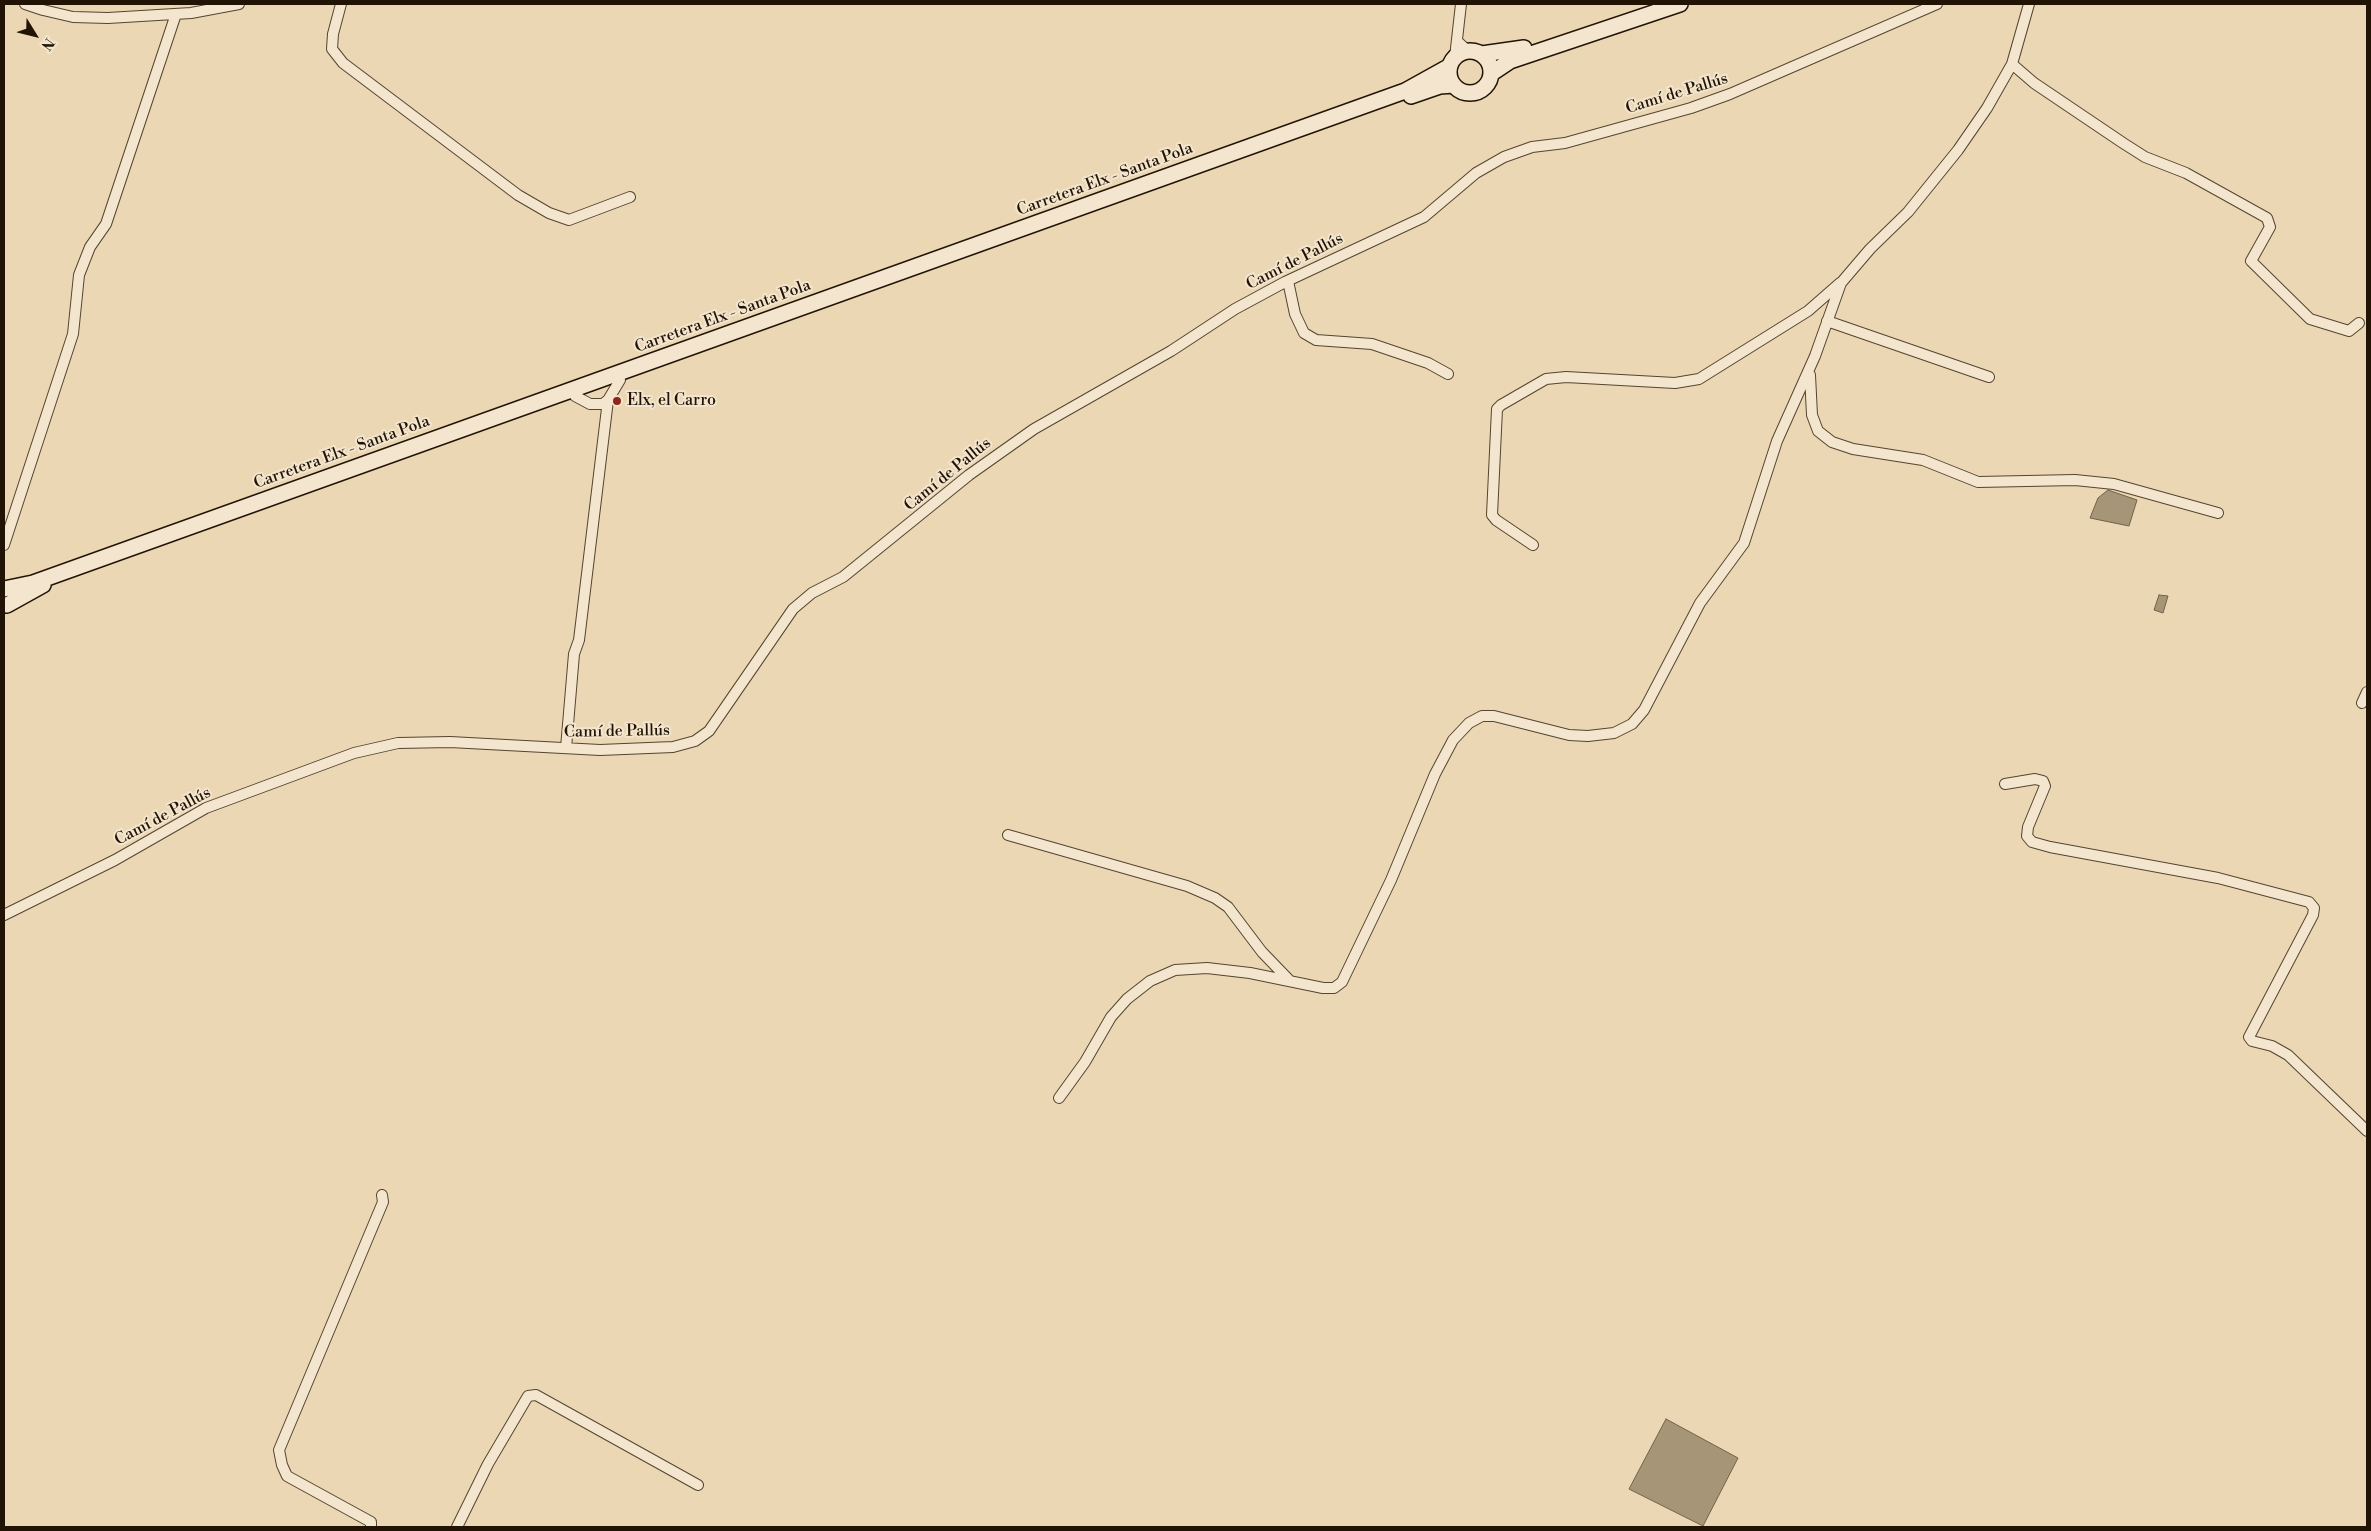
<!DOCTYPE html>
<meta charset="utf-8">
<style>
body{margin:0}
#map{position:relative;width:2371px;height:1531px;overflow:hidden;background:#ecd7b4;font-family:"Libre Bodoni",serif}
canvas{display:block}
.frame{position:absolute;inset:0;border:5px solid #221404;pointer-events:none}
.north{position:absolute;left:10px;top:10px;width:50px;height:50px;-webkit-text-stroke:4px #f3e5ce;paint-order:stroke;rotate:126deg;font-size:14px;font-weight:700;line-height:20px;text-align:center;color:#221404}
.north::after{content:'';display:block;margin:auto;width:18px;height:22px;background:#221404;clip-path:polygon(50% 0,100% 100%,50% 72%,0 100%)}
</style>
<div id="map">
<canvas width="2371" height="1531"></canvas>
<div class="frame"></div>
<div class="north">N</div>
</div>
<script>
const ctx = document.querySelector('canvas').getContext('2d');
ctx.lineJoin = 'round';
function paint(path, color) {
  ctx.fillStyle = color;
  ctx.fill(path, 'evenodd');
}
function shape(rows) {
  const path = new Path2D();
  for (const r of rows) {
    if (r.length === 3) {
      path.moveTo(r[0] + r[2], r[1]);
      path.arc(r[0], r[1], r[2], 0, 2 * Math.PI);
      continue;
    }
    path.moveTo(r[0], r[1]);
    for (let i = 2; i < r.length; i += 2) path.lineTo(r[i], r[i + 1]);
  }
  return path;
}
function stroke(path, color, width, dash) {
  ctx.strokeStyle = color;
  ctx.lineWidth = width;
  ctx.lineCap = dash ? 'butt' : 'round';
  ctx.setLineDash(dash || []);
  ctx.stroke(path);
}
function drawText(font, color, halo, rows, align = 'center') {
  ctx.font = font + ' "Libre Bodoni",serif';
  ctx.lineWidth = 4;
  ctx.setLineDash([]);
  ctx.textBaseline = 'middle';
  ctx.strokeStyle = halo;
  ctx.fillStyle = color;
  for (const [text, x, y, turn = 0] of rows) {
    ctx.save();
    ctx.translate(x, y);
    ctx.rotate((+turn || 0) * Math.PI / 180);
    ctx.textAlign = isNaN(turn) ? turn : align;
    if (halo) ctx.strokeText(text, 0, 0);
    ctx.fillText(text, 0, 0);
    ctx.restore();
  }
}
const water = shape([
 [2108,490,2137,500,2129,526,2090,518,2098,498,2108,490],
 [2159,595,2168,596,2163,613,2154,610,2159,595],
 [1666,1419,1738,1458,1703,1526,1629,1489,1666,1419]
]);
paint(water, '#a79578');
stroke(water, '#72614a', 1);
const minor = shape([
 [25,4,43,10,73,17,108,18,191,13,239,4],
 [341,4,333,34,332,49,343,63,518,195,549,213,569,220,630,197],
 [1458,42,1468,51],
 [1455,57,1461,4],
 [2012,64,2034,83,2123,143,2145,157,2186,173,2267,218,2270,227,2251,261,2310,319,2349,331,2359,323],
 [1288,281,1295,314,1304,333,1316,340,1372,344,1428,363,1448,374],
 [1827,321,1989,377],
 [1810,375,1812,415,1818,431,1832,442,1853,449,1923,460,1978,482,2075,480,2114,484,2218,513],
 [575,396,590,404,603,404,608,400,620,380],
 [4,545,73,334,79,275,90,247,106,224,176,14],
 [1533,545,1496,520,1492,515,1497,409,1501,405,1546,379,1566,377,1675,383,1699,379,1808,311,1840,283],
 [2362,703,2367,692],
 [566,748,574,654,579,640,608,400],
 [2005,784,2035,779,2043,781,2045,786,2028,827,2027,836,2032,842,2050,847,2218,878,2309,902,2314,908,2313,915,2249,1037,2252,1041,2272,1046,2288,1055,2367,1131],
 [1008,835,1187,886,1215,898,1228,907,1262,952,1290,981],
 [4,915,115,860,206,808,354,753,398,743,450,742,600,750,673,747,695,741,709,731,793,609,812,593,843,577,969,475,1034,429,1171,351,1235,309,1285,282,1424,217,1476,173,1504,157,1532,147,1565,143,1691,108,1730,94,1937,4],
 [1059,1098,1085,1062,1111,1017,1127,999,1150,981,1175,970,1207,968,1250,973,1323,988,1334,988,1342,982,1391,880,1435,774,1453,740,1469,723,1482,716,1494,716,1569,735,1588,736,1614,733,1632,724,1644,710,1700,603,1744,543,1777,441,1815,356,1841,283,1870,249,1908,212,1958,150,1987,108,2012,64,2029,4],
 [371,1527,371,1522,287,1476,282,1465,279,1450,383,1202,382,1195],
 [457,1527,488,1464,528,1396,536,1395,698,1485]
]);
const secondary = shape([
 [1470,72,21],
 [1482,54,1524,48],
 [1492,73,1510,61,1680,4],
 [1411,96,1440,86,1453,85],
 [4,589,33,583,1405,91,1450,66],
 [7,605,43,585]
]);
stroke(minor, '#544530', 12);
stroke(secondary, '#221404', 18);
stroke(minor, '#f3e5ce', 10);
stroke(secondary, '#f3e5ce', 15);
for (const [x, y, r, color] of [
 [617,401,5,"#8f2418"]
]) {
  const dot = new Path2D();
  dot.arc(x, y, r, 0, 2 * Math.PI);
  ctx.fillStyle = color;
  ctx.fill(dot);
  stroke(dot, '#f3e5ce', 2);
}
drawText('16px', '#221404', '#f3e5ce', [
 ["Camí de Pallús",1677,94,-17],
 ["Carretera Elx - Santa Pola",1105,180,-20],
 ["Camí de Pallús",1295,262,-27],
 ["Carretera Elx - Santa Pola",723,317,-20],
 ["Carretera Elx - Santa Pola",342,453,-20],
 ["Camí de Pallús",948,475,-39],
 ["Camí de Pallús",617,732,-1],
 ["Camí de Pallús",163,817,-28]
]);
drawText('16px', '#221404', '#f3e5ce', [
 ["Elx, el Carro",627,401]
], 'left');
</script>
